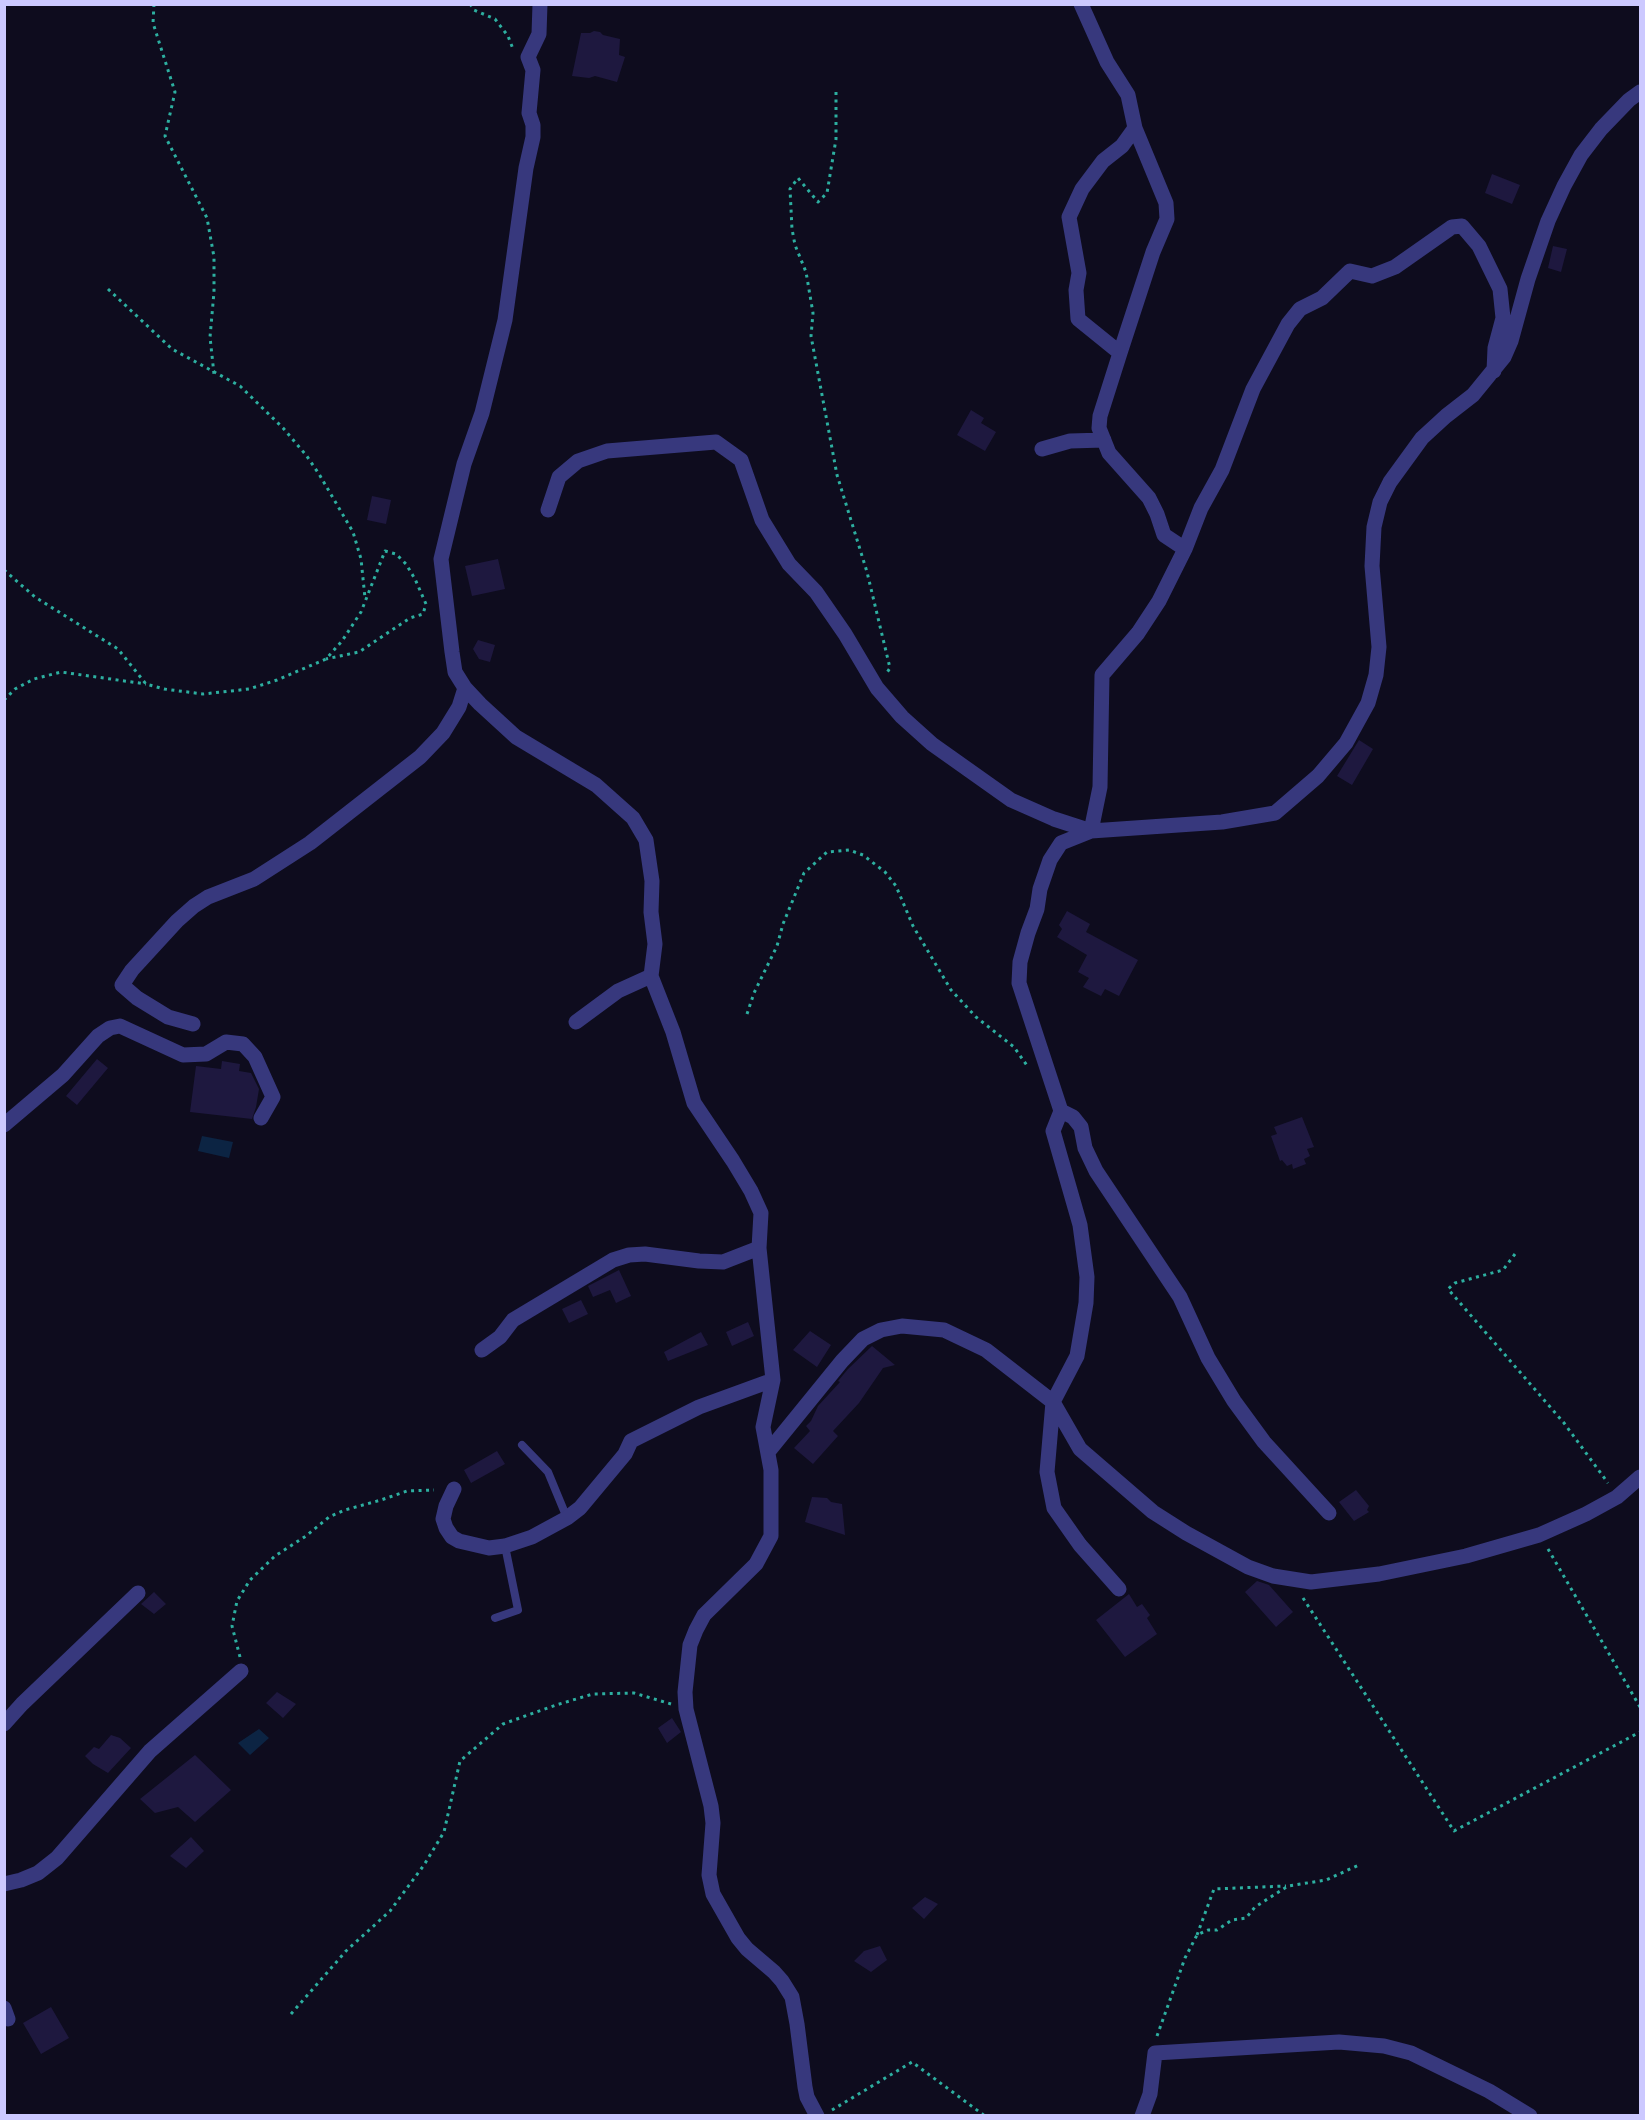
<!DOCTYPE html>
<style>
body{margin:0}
#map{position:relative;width:1645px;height:2120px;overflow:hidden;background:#0e0c1e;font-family:Karla,sans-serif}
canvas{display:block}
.frame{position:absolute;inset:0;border:6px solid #ccc9ff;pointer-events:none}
</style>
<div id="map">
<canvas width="1645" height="2120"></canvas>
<div class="frame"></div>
</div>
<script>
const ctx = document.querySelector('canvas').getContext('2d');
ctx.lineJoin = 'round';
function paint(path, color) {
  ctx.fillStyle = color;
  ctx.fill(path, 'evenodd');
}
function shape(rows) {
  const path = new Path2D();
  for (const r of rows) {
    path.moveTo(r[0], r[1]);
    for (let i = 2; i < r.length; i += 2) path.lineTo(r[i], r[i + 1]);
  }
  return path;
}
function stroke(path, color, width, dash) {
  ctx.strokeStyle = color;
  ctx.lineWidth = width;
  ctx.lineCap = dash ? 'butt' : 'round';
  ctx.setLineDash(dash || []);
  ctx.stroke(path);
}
paint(shape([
 [202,1136,233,1142,229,1158,198,1151],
 [259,1729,269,1738,250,1755,238,1743]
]), '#0c2443');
paint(shape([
 [594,31,600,32,603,35,620,39,619,55,625,57,617,82,595,76,589,78,572,76,581,33,590,33],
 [1492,174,1520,185,1512,204,1485,193],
 [1553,246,1567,249,1561,272,1548,268],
 [971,410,984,418,981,423,996,432,985,451,957,435],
 [372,496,391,500,386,524,367,520],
 [498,559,505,589,472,596,465,566],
 [478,640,495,645,490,662,479,659,473,649],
 [1359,740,1373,749,1352,785,1337,776],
 [1067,911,1090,924,1086,932,1138,960,1119,996,1105,989,1101,996,1083,987,1089,978,1078,972,1087,955,1057,937,1062,929,1059,925],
 [97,1059,108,1068,77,1105,66,1096],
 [222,1061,240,1064,239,1071,251,1073,259,1089,256,1107,252,1119,190,1112,196,1066,221,1069],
 [1302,1117,1314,1147,1307,1149,1310,1156,1304,1159,1306,1164,1293,1169,1292,1164,1287,1166,1282,1160,1280,1161,1271,1136,1277,1134,1274,1127],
 [619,1270,631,1296,616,1303,610,1290,593,1297,588,1286],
 [581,1300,588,1314,569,1323,562,1309],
 [748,1322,754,1336,732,1346,726,1332],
 [810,1331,831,1345,817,1367,793,1350],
 [701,1332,708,1345,668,1361,664,1352],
 [872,1346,895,1365,883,1368,859,1403,833,1431,838,1436,813,1464,794,1448,810,1431,806,1426,811,1421,818,1406,840,1382,838,1381,848,1369],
 [497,1451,505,1464,471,1483,464,1470],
 [1356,1490,1369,1506,1367,1510,1369,1512,1354,1521,1339,1502],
 [812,1497,827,1498,831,1502,842,1504,845,1535,805,1522],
 [1257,1581,1269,1585,1293,1612,1276,1627,1245,1592],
 [154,1592,166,1604,154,1614,141,1604],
 [1129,1594,1137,1607,1142,1604,1150,1615,1147,1618,1157,1634,1125,1657,1096,1620],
 [277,1692,296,1704,283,1718,266,1703],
 [672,1718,681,1732,667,1743,658,1728],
 [111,1735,120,1738,131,1748,108,1773,93,1764,85,1756,94,1747,99,1749],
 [195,1755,231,1790,195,1822,178,1807,155,1813,140,1799],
 [191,1837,204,1851,186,1868,170,1856],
 [925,1897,938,1904,924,1919,912,1908],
 [880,1946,887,1960,871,1972,854,1961,864,1951],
 [51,2007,69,2038,41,2054,23,2023]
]), '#1e183f');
stroke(shape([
 [154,4,153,23,175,92,165,136,207,218,214,257,214,292,210,337,214,374],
 [470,4,474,10,495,19,508,36,513,49],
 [836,92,836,139,827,193,818,202,798,178,790,189,792,229,795,245,806,272,813,313,811,336,837,475,867,572,890,668,886,674],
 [108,289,172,349,240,386,283,428,306,455,319,474,353,532,361,559,365,598],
 [4,570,35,597,118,649,146,684,164,689,203,694,249,689,277,680,326,659,342,641,361,612,385,551,396,554,406,564,415,579,426,604,423,614,410,618,359,652,326,659],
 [4,700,15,689,34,679,61,672,146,684],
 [747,1014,754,993,777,946,783,924,804,873,827,852,849,850,863,855,885,872,896,886,913,926,951,990,976,1017,1014,1047,1028,1067],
 [1515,1254,1503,1270,1455,1283,1448,1289,1564,1423,1608,1483],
 [1548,1549,1640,1707],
 [1303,1598,1454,1831,1640,1732],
 [240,1657,232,1626,237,1601,250,1580,275,1556,306,1536,329,1517,345,1510,381,1500,407,1491,434,1490],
 [1197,1935,1214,1889,1286,1886],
 [291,2014,346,1951,390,1911,424,1865,444,1832,460,1761,503,1724,556,1705,593,1694,634,1693,671,1704],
 [1157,2036,1185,1958,1197,1935,1208,1930,1217,1930,1232,1920,1246,1918,1255,1907,1288,1886,1326,1880,1359,1865],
 [832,2110,912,2062,985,2116]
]), '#2dafa0', 3, [3, 4.5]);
stroke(shape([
 [522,1445,548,1472,567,1518],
 [495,1618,518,1610,505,1546]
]), '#37387d', 8);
stroke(shape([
 [540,4,539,34,528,57,533,70,529,113,533,125,533,137,526,168,505,320,482,413,464,464,441,559,452,652,455,672,465,688,480,704,516,737,596,785,633,818,646,840,652,881,651,912,655,944,651,976,673,1032,694,1103,733,1161,751,1191,761,1213,759,1248,773,1380,763,1427,771,1470,771,1536,756,1564,704,1615,696,1630,690,1645,685,1692,686,1709,711,1806,713,1823,709,1875,713,1894,738,1938,747,1949,774,1972,782,1981,792,1997,797,2024,805,2087,807,2097,817,2116],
 [1120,353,1078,319,1076,290,1079,273,1069,217,1082,189,1103,161,1122,146,1135,128],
 [1042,449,1070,441,1104,440],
 [548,510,559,477,578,461,607,451,716,442,741,460,762,520,789,564,816,592,845,634,877,688,902,717,932,744,1011,800,1054,819,1091,831,1100,787,1102,675,1138,633,1159,601,1185,549,1164,535,1157,514,1149,498,1109,453,1099,428,1100,416,1120,353,1153,252,1167,219,1166,203,1135,128,1128,95,1107,62,1081,4],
 [1185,549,1201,508,1222,470,1253,389,1288,324,1300,309,1322,298,1350,271,1372,276,1395,267,1452,227,1462,226,1479,246,1500,289,1503,318,1495,348,1494,371],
 [576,1022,618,991,651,976],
 [193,1024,168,1017,137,998,122,985,132,970,177,921,194,906,208,897,254,879,310,843,420,757,443,733,459,707,465,688],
 [1061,1111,1073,1117,1081,1127,1085,1148,1096,1171,1180,1297,1208,1358,1234,1401,1264,1442,1329,1513],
 [4,1125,63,1075,98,1036,110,1028,120,1026,183,1055,206,1054,226,1042,243,1044,255,1057,273,1097,261,1118],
 [482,1350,500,1337,513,1320,613,1260,629,1255,645,1254,699,1261,723,1262,759,1248],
 [768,1452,842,1361,863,1339,881,1330,902,1326,944,1330,986,1350,1053,1402,1080,1449,1153,1512,1186,1533,1248,1567,1273,1576,1311,1582,1379,1574,1466,1556,1539,1535,1586,1514,1617,1497,1640,1477],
 [454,1489,446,1506,443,1519,446,1528,452,1537,459,1541,489,1548,505,1546,532,1537,567,1518,580,1508,625,1454,631,1441,699,1407,773,1380],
 [1119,1589,1080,1545,1054,1508,1047,1472,1053,1402,1077,1356,1086,1303,1087,1277,1080,1225,1053,1131,1061,1111,1019,983,1020,962,1028,933,1037,909,1040,889,1050,860,1061,843,1091,831,1222,822,1275,813,1318,776,1346,743,1368,703,1376,675,1379,647,1372,566,1374,527,1380,502,1390,482,1422,438,1446,416,1473,395,1504,357,1511,341,1528,279,1548,221,1564,186,1581,155,1601,129,1629,100,1640,92],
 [4,1724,22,1704,138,1593],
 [4,1884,21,1880,38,1873,57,1858,150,1751,241,1671],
 [4,2008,8,2019],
 [1142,2116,1150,2094,1155,2053,1339,2042,1384,2046,1411,2053,1489,2091,1530,2116]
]), '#37387d', 15);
</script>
